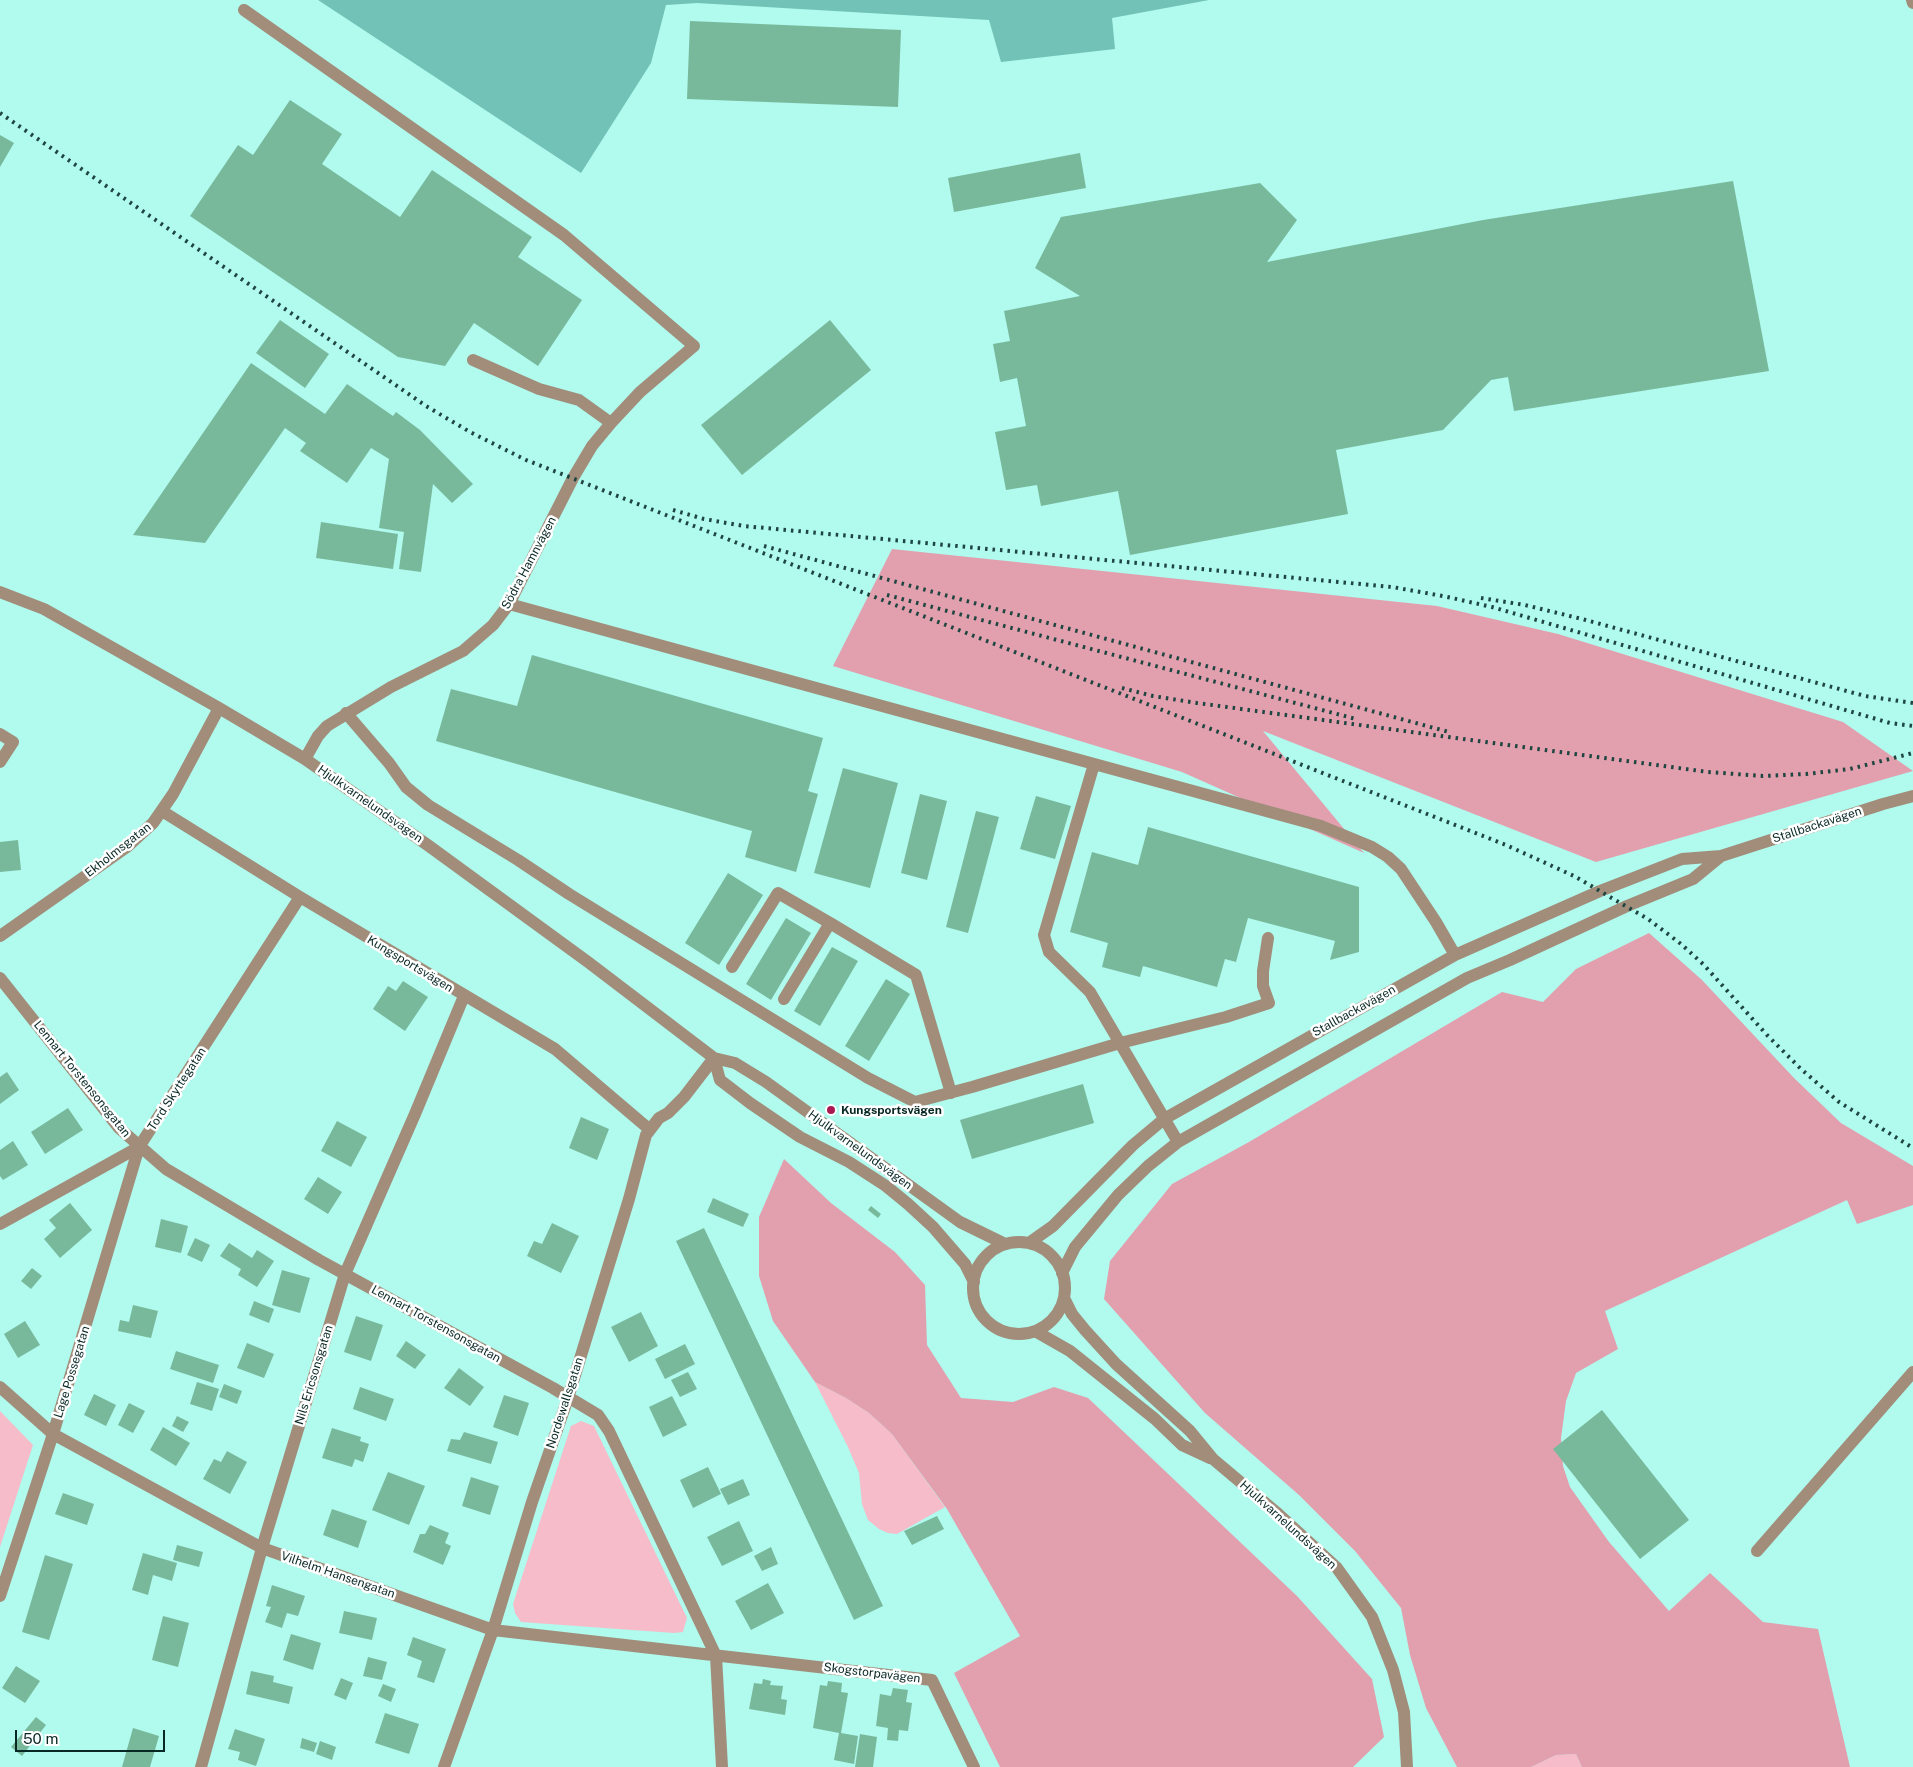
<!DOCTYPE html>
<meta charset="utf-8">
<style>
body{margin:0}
#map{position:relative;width:1913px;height:1767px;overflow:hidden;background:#b0faee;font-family:"Public Sans",sans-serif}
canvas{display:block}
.scale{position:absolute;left:15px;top:1730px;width:150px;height:22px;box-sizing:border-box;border:2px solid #082824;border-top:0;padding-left:6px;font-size:15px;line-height:18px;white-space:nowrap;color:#082824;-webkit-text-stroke:4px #fff;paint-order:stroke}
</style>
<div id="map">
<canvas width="1913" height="1767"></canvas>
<div class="scale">50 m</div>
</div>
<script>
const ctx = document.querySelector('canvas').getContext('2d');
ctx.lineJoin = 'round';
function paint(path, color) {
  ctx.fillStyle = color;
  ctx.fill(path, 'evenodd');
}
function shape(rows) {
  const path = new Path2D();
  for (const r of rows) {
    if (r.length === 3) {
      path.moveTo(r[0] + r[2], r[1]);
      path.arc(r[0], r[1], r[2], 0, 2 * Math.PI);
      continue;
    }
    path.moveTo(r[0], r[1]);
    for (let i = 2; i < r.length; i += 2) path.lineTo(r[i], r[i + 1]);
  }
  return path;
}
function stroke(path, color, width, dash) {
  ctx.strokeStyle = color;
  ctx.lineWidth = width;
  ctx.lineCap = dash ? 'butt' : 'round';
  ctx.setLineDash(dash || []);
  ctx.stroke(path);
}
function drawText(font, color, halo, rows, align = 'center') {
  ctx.font = font + ' "Public Sans",sans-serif';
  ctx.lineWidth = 5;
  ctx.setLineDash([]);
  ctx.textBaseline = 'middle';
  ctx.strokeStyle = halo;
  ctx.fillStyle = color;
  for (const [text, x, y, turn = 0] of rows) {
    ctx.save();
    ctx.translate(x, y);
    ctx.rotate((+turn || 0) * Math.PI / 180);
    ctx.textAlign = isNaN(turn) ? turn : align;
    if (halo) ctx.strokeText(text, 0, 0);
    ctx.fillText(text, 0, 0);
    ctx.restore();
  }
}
paint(shape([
 [815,1382,846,1398,869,1413,892,1434,945,1507,897,1534,888,1533,879,1529,868,1520,862,1504,859,1473,848,1447],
 [0,1411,33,1445,0,1547],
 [581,1421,594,1426,687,1618,683,1632,674,1633,521,1622,515,1613,513,1604,571,1426],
 [1576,1754,1582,1767,1531,1767,1556,1755]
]), '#f6bcc9');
paint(shape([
 [892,549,1437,606,1558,634,1843,722,1913,771,1596,862,1263,731,1364,853,1182,772,833,666],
 [1649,933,1702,980,1795,1079,1841,1123,1913,1166,1913,1205,1857,1224,1847,1200,1605,1311,1618,1349,1576,1373,1566,1401,1561,1438,1563,1466,1570,1487,1609,1542,1669,1611,1710,1573,1763,1622,1818,1629,1850,1767,1582,1767,1576,1754,1556,1755,1531,1767,1457,1767,1426,1708,1410,1655,1401,1608,1355,1551,1299,1495,1205,1413,1104,1299,1110,1261,1172,1184,1249,1142,1502,992,1543,1002,1576,969],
 [784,1159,831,1203,895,1252,925,1285,927,1345,961,1398,1013,1402,1054,1387,1088,1398,1297,1596,1372,1679,1384,1737,1353,1767,1000,1767,954,1673,1020,1636,947,1509,892,1434,869,1413,846,1398,815,1382,773,1321,759,1276,759,1217]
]), '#e2a0af');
paint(shape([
 [318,0,1209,0,1112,18,1115,49,1001,62,989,20,697,3,666,5,651,63,581,173]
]), '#72c2b7');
paint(shape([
 [690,21,901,30,898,107,687,99],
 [290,100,342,134,322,164,400,217,432,170,532,237,518,257,582,300,538,366,474,323,445,366,398,357,190,216,238,145,253,155],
 [0,135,14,143,0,167],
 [1080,153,1086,188,954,212,948,178],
 [1733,181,1769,371,1514,411,1508,377,1491,380,1443,430,1336,450,1348,514,1130,555,1118,491,1041,506,1037,485,1006,490,995,432,1026,426,1017,378,1000,382,993,344,1010,341,1004,311,1080,296,1035,268,1061,217,1260,183,1297,220,1267,262,1483,220],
 [280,320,329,354,305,388,256,353],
 [830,320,871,370,742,475,701,425],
 [251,363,325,414,347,384,393,416,396,412,420,430,473,484,452,503,433,484,421,572,399,569,404,532,379,528,389,459,371,448,347,483,300,451,306,443,285,428,205,543,133,535],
 [321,522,398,534,393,569,316,558],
 [532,655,823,738,808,791,818,794,796,872,745,857,752,831,436,741,451,689,517,706],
 [843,768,898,783,870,888,814,873],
 [920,794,947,801,927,880,901,873],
 [1036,796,1071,806,1055,859,1020,849],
 [976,811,999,817,968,933,946,927],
 [1148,827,1359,887,1359,952,1330,960,1335,941,1248,918,1236,962,1225,959,1217,987,1143,966,1140,977,1102,967,1108,943,1070,932,1092,852,1138,865],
 [18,840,21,870,0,872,0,842],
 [728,873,763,895,719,965,685,943],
 [786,918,811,933,771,1000,746,984],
 [832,947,858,961,820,1026,794,1011],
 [886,979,910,994,869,1061,845,1046],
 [403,981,428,997,405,1031,373,1009,388,986,396,991],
 [7,1072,19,1090,0,1104,0,1077],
 [1083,1084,1094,1123,972,1159,960,1120],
 [68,1108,83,1130,45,1154,31,1132],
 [581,1117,609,1129,597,1160,569,1148],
 [337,1121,367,1137,351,1167,321,1151],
 [13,1141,28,1165,3,1180,0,1176,0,1150],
 [318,1177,342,1192,328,1214,304,1199],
 [713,1198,749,1214,743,1227,707,1212],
 [70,1203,92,1230,60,1258,44,1239,56,1228,49,1220],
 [871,1206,881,1214,878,1218,868,1210],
 [161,1219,188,1226,181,1253,155,1247],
 [552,1223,579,1236,561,1273,527,1256,534,1241,542,1244],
 [704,1228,883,1606,854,1620,676,1241],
 [195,1238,210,1245,202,1262,187,1255],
 [229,1243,252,1258,257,1250,274,1261,257,1287,238,1275,241,1269,220,1256],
 [32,1268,42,1276,31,1289,21,1281],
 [282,1270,310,1278,300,1313,272,1305],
 [254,1301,274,1309,269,1323,249,1315],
 [133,1305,158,1311,151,1338,118,1331,120,1320,129,1322],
 [641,1312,658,1346,629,1362,611,1327],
 [356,1316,383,1325,371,1361,344,1352],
 [25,1321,40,1345,18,1358,4,1334],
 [406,1341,426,1355,415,1369,396,1356],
 [247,1343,274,1354,264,1378,237,1368],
 [685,1344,695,1364,665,1379,655,1359],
 [176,1351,219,1365,213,1383,170,1369],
 [459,1368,484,1387,470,1406,444,1388],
 [688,1372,697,1389,680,1397,671,1380],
 [197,1382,219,1389,212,1411,190,1404],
 [224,1384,242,1391,237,1404,219,1397],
 [360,1387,394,1399,386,1421,353,1409],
 [94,1394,116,1405,106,1426,84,1415],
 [504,1395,529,1403,518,1436,493,1427],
 [672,1396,687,1425,663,1437,649,1407],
 [129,1403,145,1411,133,1433,118,1425],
 [1602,1410,1689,1520,1640,1559,1553,1449],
 [177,1416,189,1422,183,1432,172,1426],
 [163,1427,190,1443,176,1466,150,1450],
 [332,1428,361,1437,360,1441,369,1444,363,1462,355,1459,352,1467,322,1458],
 [464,1432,498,1442,491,1464,447,1451,451,1439,460,1440],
 [227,1451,247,1462,230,1494,203,1479,214,1459,221,1462],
 [708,1467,721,1494,693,1508,680,1480],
 [388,1472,425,1486,409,1525,372,1510],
 [471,1477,499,1486,490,1515,462,1506],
 [743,1479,750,1495,728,1505,720,1489],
 [63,1493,94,1504,87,1525,55,1514],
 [332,1509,367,1521,358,1548,323,1535],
 [937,1516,944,1529,912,1545,904,1531],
 [739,1521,753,1551,722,1566,707,1537],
 [430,1525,449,1533,445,1543,451,1546,443,1565,413,1552,420,1534,425,1534],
 [177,1545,203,1552,199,1567,173,1560],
 [771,1547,778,1564,762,1571,754,1556],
 [143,1553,177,1563,172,1581,153,1575,148,1595,132,1590],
 [45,1555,73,1564,49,1640,22,1632],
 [768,1583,784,1613,751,1630,735,1601],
 [272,1585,305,1596,298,1616,287,1613,282,1628,265,1622,271,1607,266,1606],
 [344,1611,377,1618,372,1640,339,1633],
 [163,1616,189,1623,178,1667,152,1660],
 [291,1634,321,1643,313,1670,283,1660],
 [413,1637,446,1649,434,1683,417,1677,422,1661,407,1655],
 [368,1657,387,1662,382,1680,363,1676],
 [16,1666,40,1681,25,1703,2,1688],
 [251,1671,274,1676,273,1682,293,1687,289,1704,246,1694],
 [341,1678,353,1683,346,1700,334,1695],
 [763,1679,771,1681,770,1685,783,1686,781,1699,787,1700,785,1715,749,1709,754,1683,762,1684],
 [828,1681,842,1683,841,1692,848,1693,841,1733,858,1736,854,1764,834,1760,839,1733,813,1728,820,1685,827,1686],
 [383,1684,396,1689,391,1702,378,1696],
 [893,1688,908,1690,906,1702,912,1703,908,1731,899,1730,898,1741,887,1740,888,1728,876,1726,880,1694,891,1696],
 [385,1713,419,1724,409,1754,375,1743],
 [36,1717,46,1725,22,1756,11,1747],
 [133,1728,159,1736,150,1767,122,1767],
 [235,1729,265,1739,256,1766,238,1760,240,1752,228,1749],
 [860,1734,877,1737,873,1767,855,1767],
 [302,1738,317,1743,314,1752,300,1748],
 [320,1741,336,1747,332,1760,316,1754]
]), '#78b99c');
stroke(shape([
 [1912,0,1913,3],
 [244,10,564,235,694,346,640,392,611,423,592,446,573,478,509,604,493,625,463,651,391,687,327,726,318,736,305,759],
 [473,360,539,389,579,400,611,423],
 [0,592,44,609,219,708,305,759,429,846,588,962,714,1058,735,1063,766,1082,960,1222,1005,1244],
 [509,604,1321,826,1372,847,1388,857,1401,869,1436,922,1455,955],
 [346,713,389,763,406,787,428,805,518,860,569,894,868,1078,915,1102,972,1087,1120,1043,1226,1017,1269,1003,1263,986,1263,971,1268,938],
 [0,734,13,742,0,762],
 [1094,764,1044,935,1049,952,1090,992,1178,1142],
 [162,811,300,897,555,1049,649,1129],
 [0,936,128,846,153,823,173,794,219,708],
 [732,967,778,893,830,923],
 [0,978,119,1128,166,1169,319,1260,553,1388,598,1415,609,1431,716,1656,722,1767],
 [784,999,830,923,916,975,951,1093],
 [714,1058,720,1080,750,1103,800,1137,849,1162,886,1186,908,1204,933,1227,965,1264,974,1282],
 [0,1224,139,1147,300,897],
 [1019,1288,46],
 [1029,1243,1053,1226,1133,1145,1164,1119,1455,955,1600,891,1682,859,1721,856,1883,804,1913,796],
 [1062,1273,1075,1247,1118,1195,1148,1166,1178,1142,1467,978,1510,960,1627,906,1693,879,1721,856],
 [1064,1298,1072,1314,1085,1330,1116,1364,1190,1431,1213,1459,1276,1512,1337,1568,1372,1617,1393,1670,1404,1712,1407,1767],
 [1035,1331,1070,1351,1155,1419,1182,1445,1210,1458],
 [0,1387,53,1434,262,1548,493,1630,932,1680,974,1767],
 [1757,1551,1913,1372],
 [0,1596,53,1434,139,1147],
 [201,1767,262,1548,345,1274,415,1114,464,996],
 [444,1767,493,1630,532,1502,568,1398,629,1199,646,1135,659,1118,668,1113,684,1097,714,1058]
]), '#a18d7a', 12);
stroke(shape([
 [0,113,426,406,470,432,526,460,1506,845,1574,876,1648,919,1681,944,1703,964,1767,1035,1801,1069,1839,1102,1913,1148],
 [673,510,704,519,744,526,1392,587,1443,596,1492,607,1890,723,1913,726],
 [764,546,1449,732],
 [887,595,1356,719],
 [1481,598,1525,605,1582,619,1865,696,1913,703],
 [1122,688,1153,696,1197,703,1708,772,1763,776,1806,774,1850,769,1913,753]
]), '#1f4540', 4, [2.5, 5]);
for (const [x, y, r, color] of [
 [831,1110,5,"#a91853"]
]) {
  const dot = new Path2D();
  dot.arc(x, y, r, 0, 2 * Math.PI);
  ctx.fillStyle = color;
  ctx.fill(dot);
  stroke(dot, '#fff', 2);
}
drawText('12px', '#082824', '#fff', [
 ["Södra Hamnvägen",529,563,-62],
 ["Hjulkvarnelundsvägen",370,804,35],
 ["Stallbackavägen",1817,825,-18],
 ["Ekholmsgatan",118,850,-38],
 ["Kungsportsvägen",410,964,31],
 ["Stallbackavägen",1354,1011,-29],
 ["Lennart Torstensonsgatan",82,1079,51],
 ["Tord Skyttegatan",177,1089,-57],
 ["Hjulkvarnelundsvägen",860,1150,36],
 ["Lennart Torstensonsgatan",436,1324,29],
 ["Lage Possegatan",72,1372,-73],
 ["Nils Ericsonsgatan",314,1375,-73],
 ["Nordewallsgatan",565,1403,-72],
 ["Hjulkvarnelundsvägen",1288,1525,42],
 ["Vilhelm Hansengatan",338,1575,19],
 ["Skogstorpavägen",872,1673,7]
]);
drawText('bold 12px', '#082824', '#fff', [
 ["Kungsportsvägen",841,1110]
], 'left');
</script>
